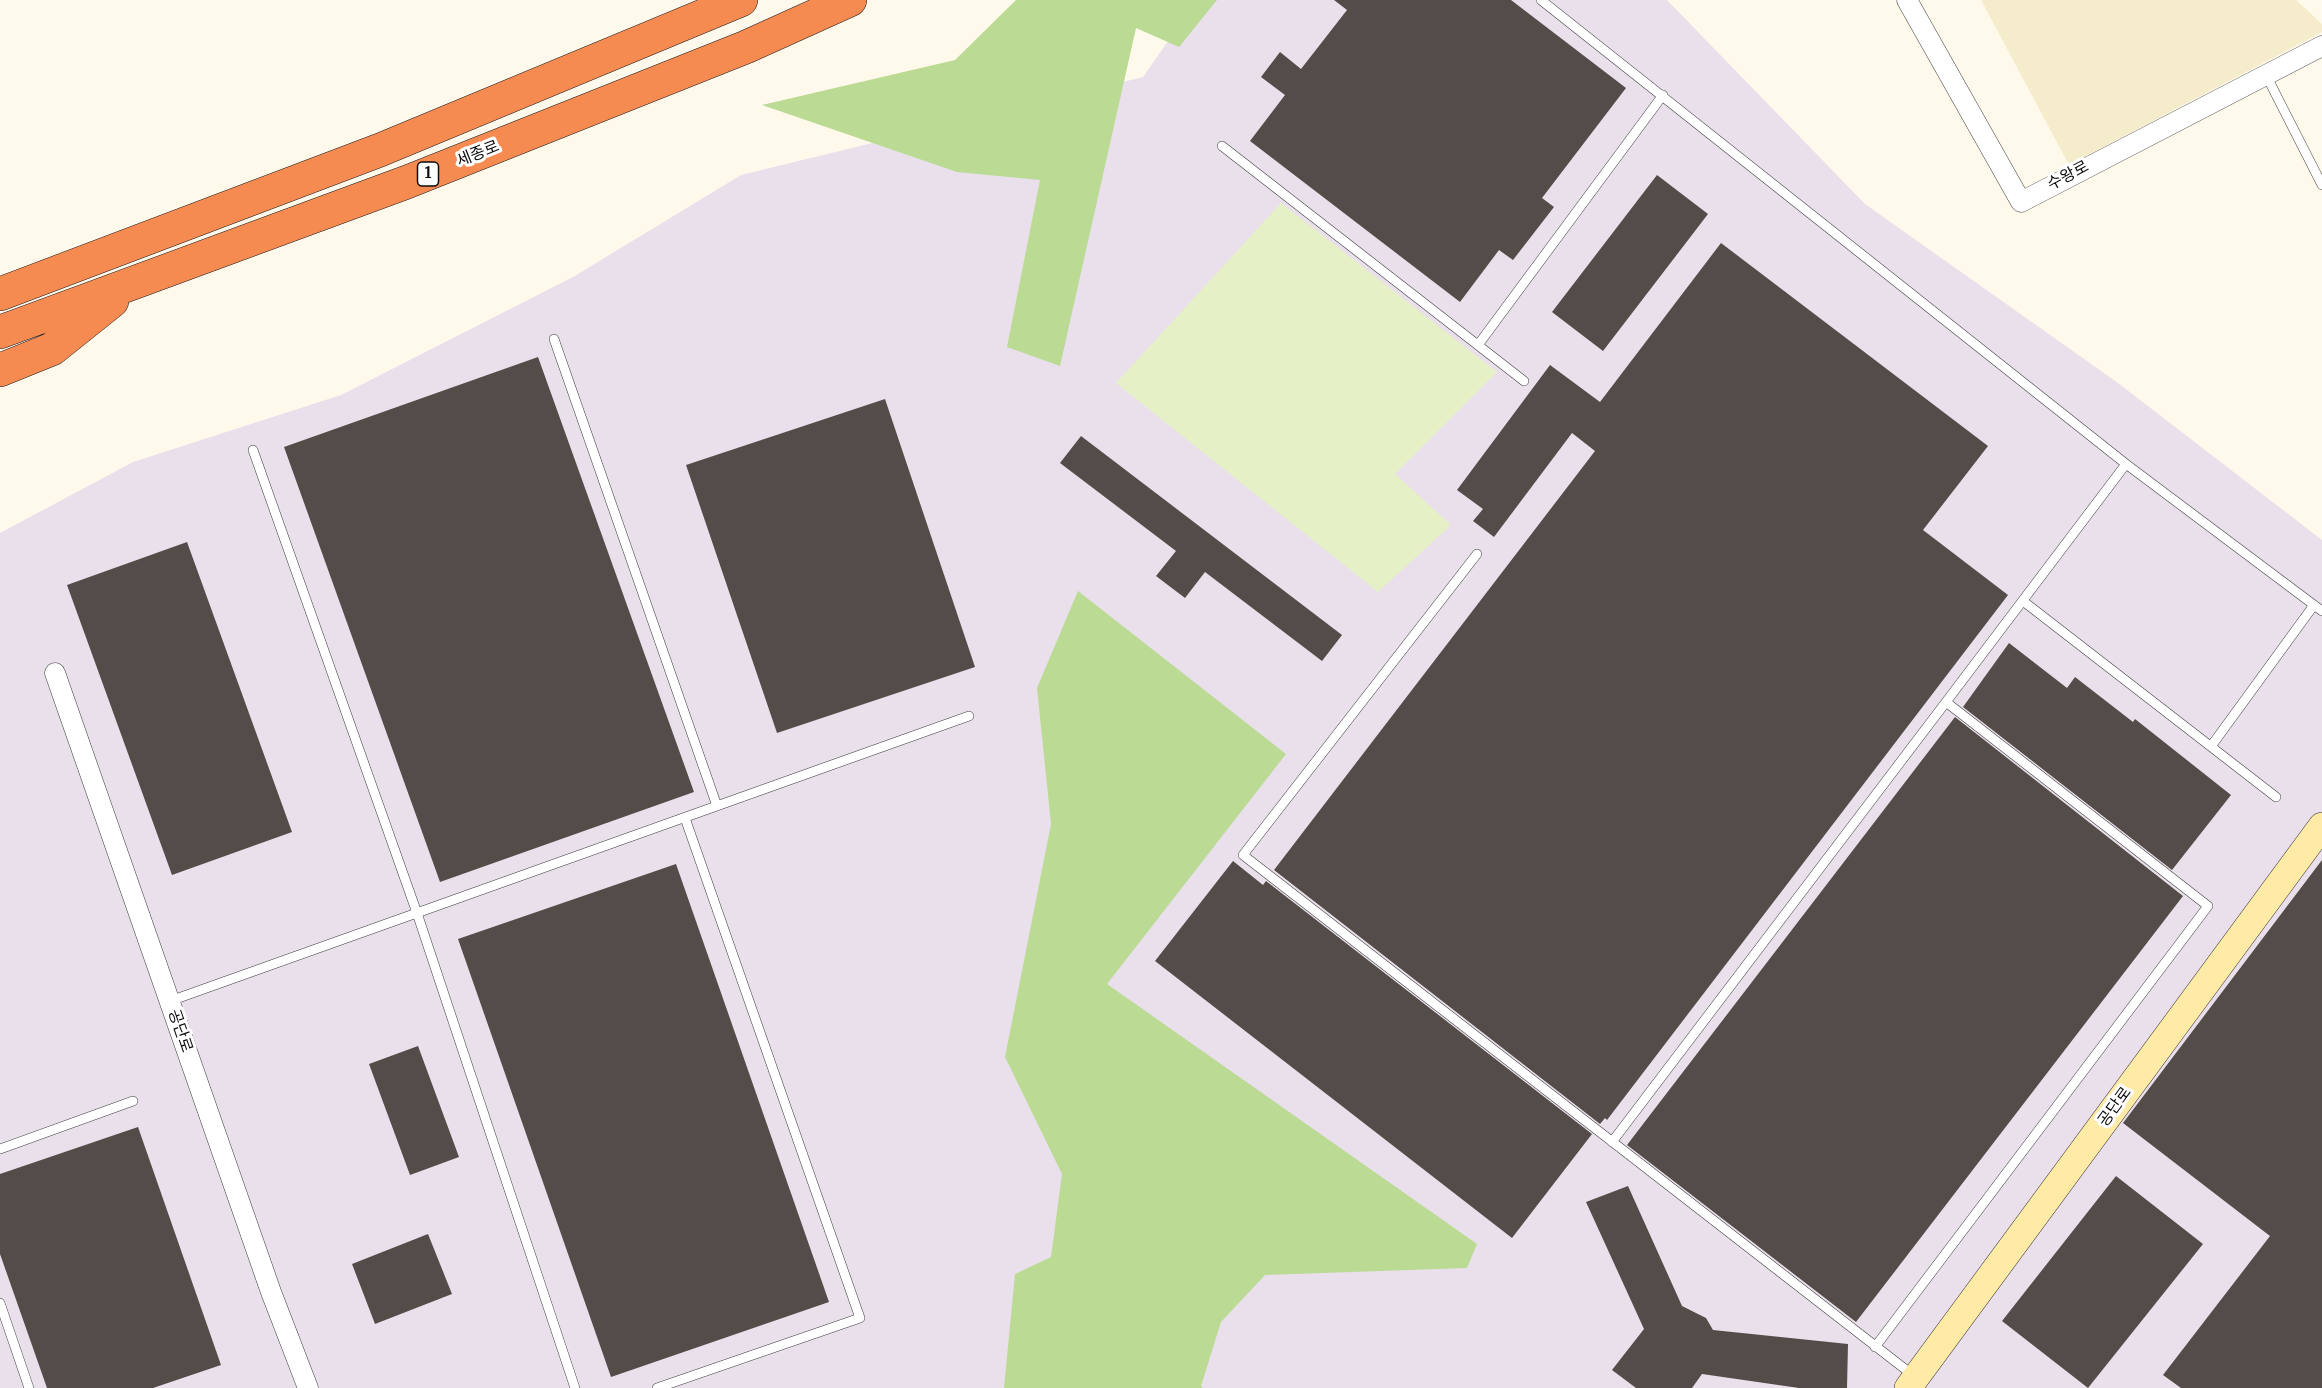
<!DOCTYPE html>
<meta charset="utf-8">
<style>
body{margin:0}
canvas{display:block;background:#fff9eb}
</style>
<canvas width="2322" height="1388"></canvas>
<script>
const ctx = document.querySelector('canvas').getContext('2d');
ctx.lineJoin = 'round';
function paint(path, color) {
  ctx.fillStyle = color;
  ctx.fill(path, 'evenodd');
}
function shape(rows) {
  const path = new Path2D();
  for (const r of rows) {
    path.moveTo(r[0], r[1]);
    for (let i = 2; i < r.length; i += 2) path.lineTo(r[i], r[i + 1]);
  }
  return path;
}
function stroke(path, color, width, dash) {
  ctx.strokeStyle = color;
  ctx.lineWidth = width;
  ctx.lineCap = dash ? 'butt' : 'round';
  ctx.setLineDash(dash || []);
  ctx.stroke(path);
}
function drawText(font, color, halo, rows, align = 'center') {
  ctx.font = font + ' Merriweather,"Noto Sans KR",serif';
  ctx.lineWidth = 6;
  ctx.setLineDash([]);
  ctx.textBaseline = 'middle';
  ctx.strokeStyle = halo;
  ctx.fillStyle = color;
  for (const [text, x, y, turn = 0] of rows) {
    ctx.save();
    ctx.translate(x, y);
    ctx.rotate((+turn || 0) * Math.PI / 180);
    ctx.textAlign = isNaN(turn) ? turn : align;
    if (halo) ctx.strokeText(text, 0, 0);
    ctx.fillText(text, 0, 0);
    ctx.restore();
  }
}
paint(shape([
 [1197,0,1667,0,1865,204,2118,383,2322,540,2322,1388,0,1388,0,533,133,462,341,395,573,277,741,175,1143,77]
]), '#e9e0eb');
paint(shape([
 [1981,0,2296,0,2322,24,2322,32,2069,165]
]), '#f5eccb');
paint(shape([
 [1016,0,1217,0,1179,47,1136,28,1060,366,1007,347,1040,180,957,172,762,105,955,60],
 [1078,591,1286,754,1107,984,1477,1244,1467,1268,1265,1275,1221,1322,1201,1386,1203,1388,1004,1388,1015,1274,1051,1257,1062,1174,1005,1057,1051,824,1037,688]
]), '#bbda94');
paint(shape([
 [1281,203,1497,372,1395,474,1451,525,1378,592,1116,383]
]), '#e6f0c6');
paint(shape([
 [1334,0,1511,0,1626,88,1542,198,1554,207,1513,260,1499,250,1460,302,1250,141,1285,95,1261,77,1280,52,1301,69,1347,10],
 [1657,175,1708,214,1603,351,1552,312],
 [1721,243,1988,446,1923,530,2008,595,1607,1120,1605,1118,1600,1124,1274,870,1595,451,1572,433,1494,537,1473,521,1483,509,1457,490,1550,365,1600,402],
 [538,357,694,792,440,882,284,447],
 [885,399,975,667,777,733,686,465],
 [1081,436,1342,635,1322,661,1205,572,1185,598,1156,576,1176,551,1060,463],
 [187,542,292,832,172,875,67,585],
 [2009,643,2067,688,2075,677,2133,722,2135,719,2231,795,2172,870,1963,707],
 [1955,717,2183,896,1856,1322,1627,1145],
 [2322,860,2322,1388,2181,1388,2163,1375,2270,1236,2123,1123],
 [1233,861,1263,885,1266,881,1592,1134,1512,1238,1155,961],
 [676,864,829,1302,611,1377,458,939],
 [418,1046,459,1157,410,1175,369,1064],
 [138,1127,221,1365,153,1388,47,1388,0,1254,0,1174],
 [2116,1176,2203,1244,2088,1388,2002,1321],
 [1628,1186,1682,1306,1706,1318,1713,1330,1848,1344,1847,1388,1799,1388,1702,1374,1692,1388,1636,1388,1612,1370,1644,1329,1586,1202],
 [428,1234,452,1294,375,1324,352,1264]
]), '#544c48');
const lane = shape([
 [1541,0,2126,464,2322,611],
 [2266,75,2322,185],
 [1222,146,1524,381],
 [554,339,717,806],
 [1478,345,1663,95],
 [253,450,417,913,575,1388],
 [1477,554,1243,855,1914,1376],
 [2023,601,2276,797],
 [1946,702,2126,464],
 [2212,745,2314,605],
 [170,1001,969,716],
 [1612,1142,1946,702,2208,906,1875,1347],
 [0,1149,133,1101],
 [0,1303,29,1388],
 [657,1388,860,1318,685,818]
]);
const street = shape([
 [1907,0,2021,202,2322,46],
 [55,673,271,1292,308,1388]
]);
const secondary = shape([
 [1908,1388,2322,826]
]);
const highway = shape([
 [0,294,380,150,741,0],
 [0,332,407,182,746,47,850,0],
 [0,370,52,349,112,301]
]);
stroke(lane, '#3f3f3f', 10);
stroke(street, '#3f3f3f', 21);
stroke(secondary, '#2e2e2e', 28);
stroke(highway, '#1d1d1d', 34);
stroke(lane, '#fff', 9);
stroke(street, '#fff', 20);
stroke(secondary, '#ffeba6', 27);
stroke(highway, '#f68b52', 33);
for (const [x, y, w] of [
 [428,174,21]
]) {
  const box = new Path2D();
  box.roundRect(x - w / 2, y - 12, w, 24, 4.5);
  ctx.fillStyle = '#fff';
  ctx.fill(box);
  stroke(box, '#0c0c0c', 1.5);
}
drawText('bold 15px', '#0c0c0c', null, [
 ["1",428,174]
]);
drawText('16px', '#0c0c0c', '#fff', [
 ["세종로",478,154,-22],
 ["수왕로",2068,176,-28],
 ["공단로",180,1031,71],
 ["공단로",2115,1107,-54]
]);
</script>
